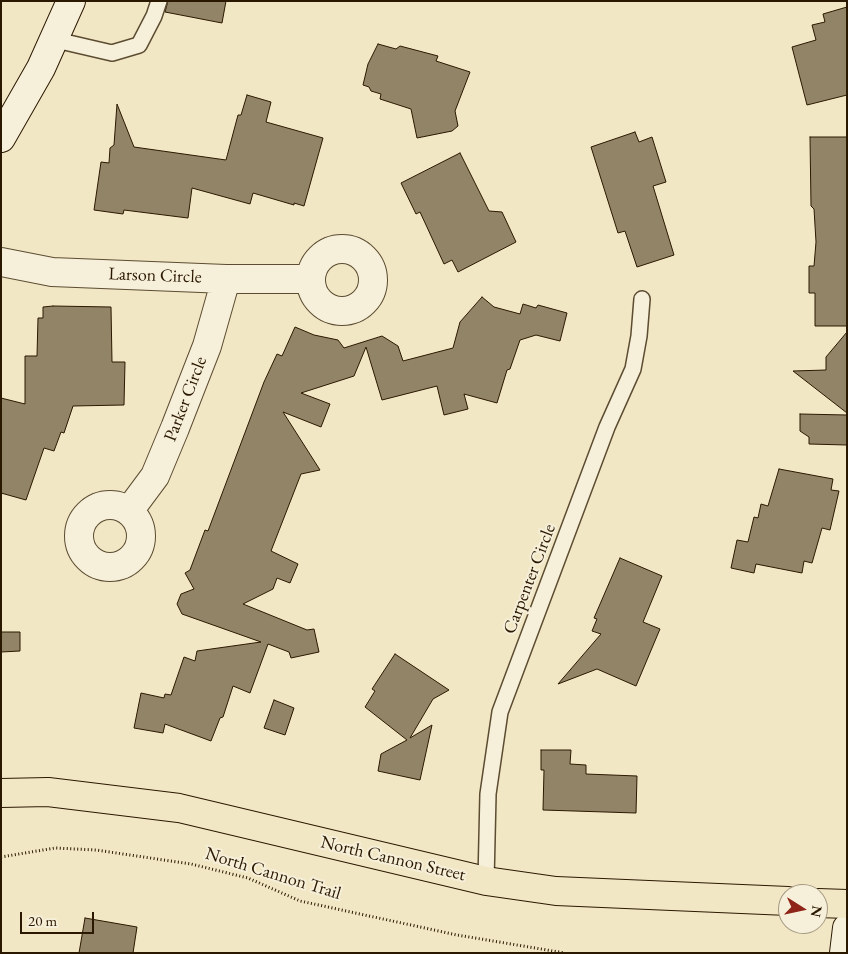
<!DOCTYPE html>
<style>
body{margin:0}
#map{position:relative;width:848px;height:954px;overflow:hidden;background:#f1e7c5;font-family:"EB Garamond",serif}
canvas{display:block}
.frame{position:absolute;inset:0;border:2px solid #2b1800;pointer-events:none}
.north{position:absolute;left:778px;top:884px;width:50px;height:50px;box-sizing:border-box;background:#f6efd9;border:1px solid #a59982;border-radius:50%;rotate:100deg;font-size:14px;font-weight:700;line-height:20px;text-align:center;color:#2b1800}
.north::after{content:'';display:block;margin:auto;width:18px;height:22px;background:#8f2418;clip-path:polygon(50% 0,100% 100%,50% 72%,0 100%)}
.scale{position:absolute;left:20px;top:912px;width:74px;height:22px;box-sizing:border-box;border:2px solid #2b1800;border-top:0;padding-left:6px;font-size:15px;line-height:18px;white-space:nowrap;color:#2b1800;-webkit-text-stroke:4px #f6efd9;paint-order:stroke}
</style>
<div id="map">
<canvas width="848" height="954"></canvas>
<div class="frame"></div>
<div class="north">N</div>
<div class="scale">20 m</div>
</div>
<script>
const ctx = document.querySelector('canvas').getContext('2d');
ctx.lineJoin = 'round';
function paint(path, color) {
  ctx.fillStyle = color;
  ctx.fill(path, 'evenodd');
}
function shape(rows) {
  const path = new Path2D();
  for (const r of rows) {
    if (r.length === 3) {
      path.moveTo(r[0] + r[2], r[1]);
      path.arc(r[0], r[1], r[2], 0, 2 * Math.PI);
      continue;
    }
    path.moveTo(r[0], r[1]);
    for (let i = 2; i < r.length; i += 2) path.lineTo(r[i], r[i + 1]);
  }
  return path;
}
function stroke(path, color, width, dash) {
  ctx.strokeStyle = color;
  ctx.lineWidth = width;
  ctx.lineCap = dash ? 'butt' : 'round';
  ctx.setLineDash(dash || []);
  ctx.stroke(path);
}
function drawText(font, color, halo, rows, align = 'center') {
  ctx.font = font + ' "EB Garamond",serif';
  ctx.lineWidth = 4;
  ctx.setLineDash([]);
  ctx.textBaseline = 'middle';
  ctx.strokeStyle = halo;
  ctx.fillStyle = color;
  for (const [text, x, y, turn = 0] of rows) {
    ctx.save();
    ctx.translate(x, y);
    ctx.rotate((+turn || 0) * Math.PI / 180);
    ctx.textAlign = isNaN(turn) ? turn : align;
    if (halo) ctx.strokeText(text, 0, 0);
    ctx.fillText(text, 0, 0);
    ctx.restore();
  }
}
const building = shape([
 [168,1,226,1,222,23,165,12,168,1],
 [847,7,847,95,807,105,792,47,816,40,812,25,825,22,823,14,847,7],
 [378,44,396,49,400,46,438,56,436,61,470,72,455,111,458,126,452,131,417,138,411,109,380,99,381,94,371,91,369,87,363,85,368,64,378,44],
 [247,95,271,102,266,122,323,138,304,206,294,203,294,205,253,193,250,204,192,188,188,218,124,210,123,214,94,210,101,162,109,163,110,148,114,145,117,104,134,147,226,160,238,115,241,115,247,95],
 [635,132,639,142,652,137,666,182,653,186,674,255,637,267,625,231,618,233,591,147,635,132],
 [810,137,847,137,847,326,815,326,815,293,809,293,809,266,814,266,816,242,814,209,811,206,810,137],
 [460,153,489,211,502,212,516,242,458,272,452,260,444,264,420,212,416,214,401,183,460,153],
 [482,297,494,307,520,314,523,304,536,308,538,305,567,313,560,341,536,335,520,340,510,369,507,370,497,403,464,394,468,409,444,415,437,386,382,400,366,347,354,376,301,393,330,404,321,427,283,412,320,470,301,474,271,551,298,564,290,583,277,578,273,589,243,604,307,630,314,629,319,652,291,658,289,652,268,644,250,693,233,686,223,717,220,718,211,741,165,724,163,733,134,728,141,693,164,698,165,694,171,695,184,657,195,661,197,651,261,642,182,614,177,604,181,594,194,589,185,573,190,570,205,530,208,531,264,382,277,354,282,356,295,327,314,335,338,340,344,348,382,336,398,346,403,361,453,348,460,322,482,297],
 [53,306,111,307,112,362,125,362,124,405,73,406,64,433,61,432,54,451,44,448,26,500,1,493,1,398,25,404,25,356,37,356,38,318,43,318,43,307,53,306],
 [847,332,847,413,793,371,826,370,826,357,847,332],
 [800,414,847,415,847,445,809,444,809,437,800,431,800,414],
 [779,469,833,479,831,490,839,491,830,530,822,528,812,563,804,561,802,573,756,564,754,573,731,568,737,540,748,542,754,517,758,518,761,504,768,506,779,469],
 [620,558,662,576,643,622,660,629,636,686,597,669,558,684,601,634,592,631,597,619,594,618,620,558],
 [1,632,20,632,20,651,1,652,1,632],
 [395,654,449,690,433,699,410,738,432,725,420,780,378,771,381,754,407,740,365,707,375,691,372,689,395,654],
 [274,700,294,708,285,735,264,728,274,700],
 [541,750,571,750,570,764,586,765,586,774,637,776,636,813,543,810,544,770,541,770,541,750],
 [85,918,137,927,133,953,79,953,85,918]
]);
paint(building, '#928466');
stroke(building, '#2b1800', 1);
const lane = shape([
 [56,40,112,53,139,45,154,16,159,1],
 [486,881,488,794,500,712,607,427,633,369,639,336,642,299]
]);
const street = shape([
 [342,280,31],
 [1,262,52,272,226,279,311,279],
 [110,536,31],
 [129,511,155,476,175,428,207,346,226,279]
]);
const secondary = shape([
 [1,138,41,68,71,1],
 [844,953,847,928]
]);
const primary = shape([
 [1,793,48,792,179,808,486,881,556,891,788,901],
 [818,903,847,904]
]);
stroke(lane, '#5c4c31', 18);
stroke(street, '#5c4c31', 30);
stroke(secondary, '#2b1800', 30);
stroke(primary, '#2b1800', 30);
stroke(shape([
 [1,857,55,848,96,850,191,864,248,878,300,901,457,935,565,953]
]), '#2b1800', 3, [1, 2.5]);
stroke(lane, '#f6efd9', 15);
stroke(street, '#f6efd9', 28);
stroke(secondary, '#f6efd9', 28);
stroke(primary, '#f1e7c5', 28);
drawText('18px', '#2b1800', '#f6efd9', [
 ["Larson Circle",155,276,2],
 ["Parker Circle",186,399,-69],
 ["Carpenter Circle",530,579,-69],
 ["North Cannon Street",393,859,13],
 ["North Cannon Trail",273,874,17]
]);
</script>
